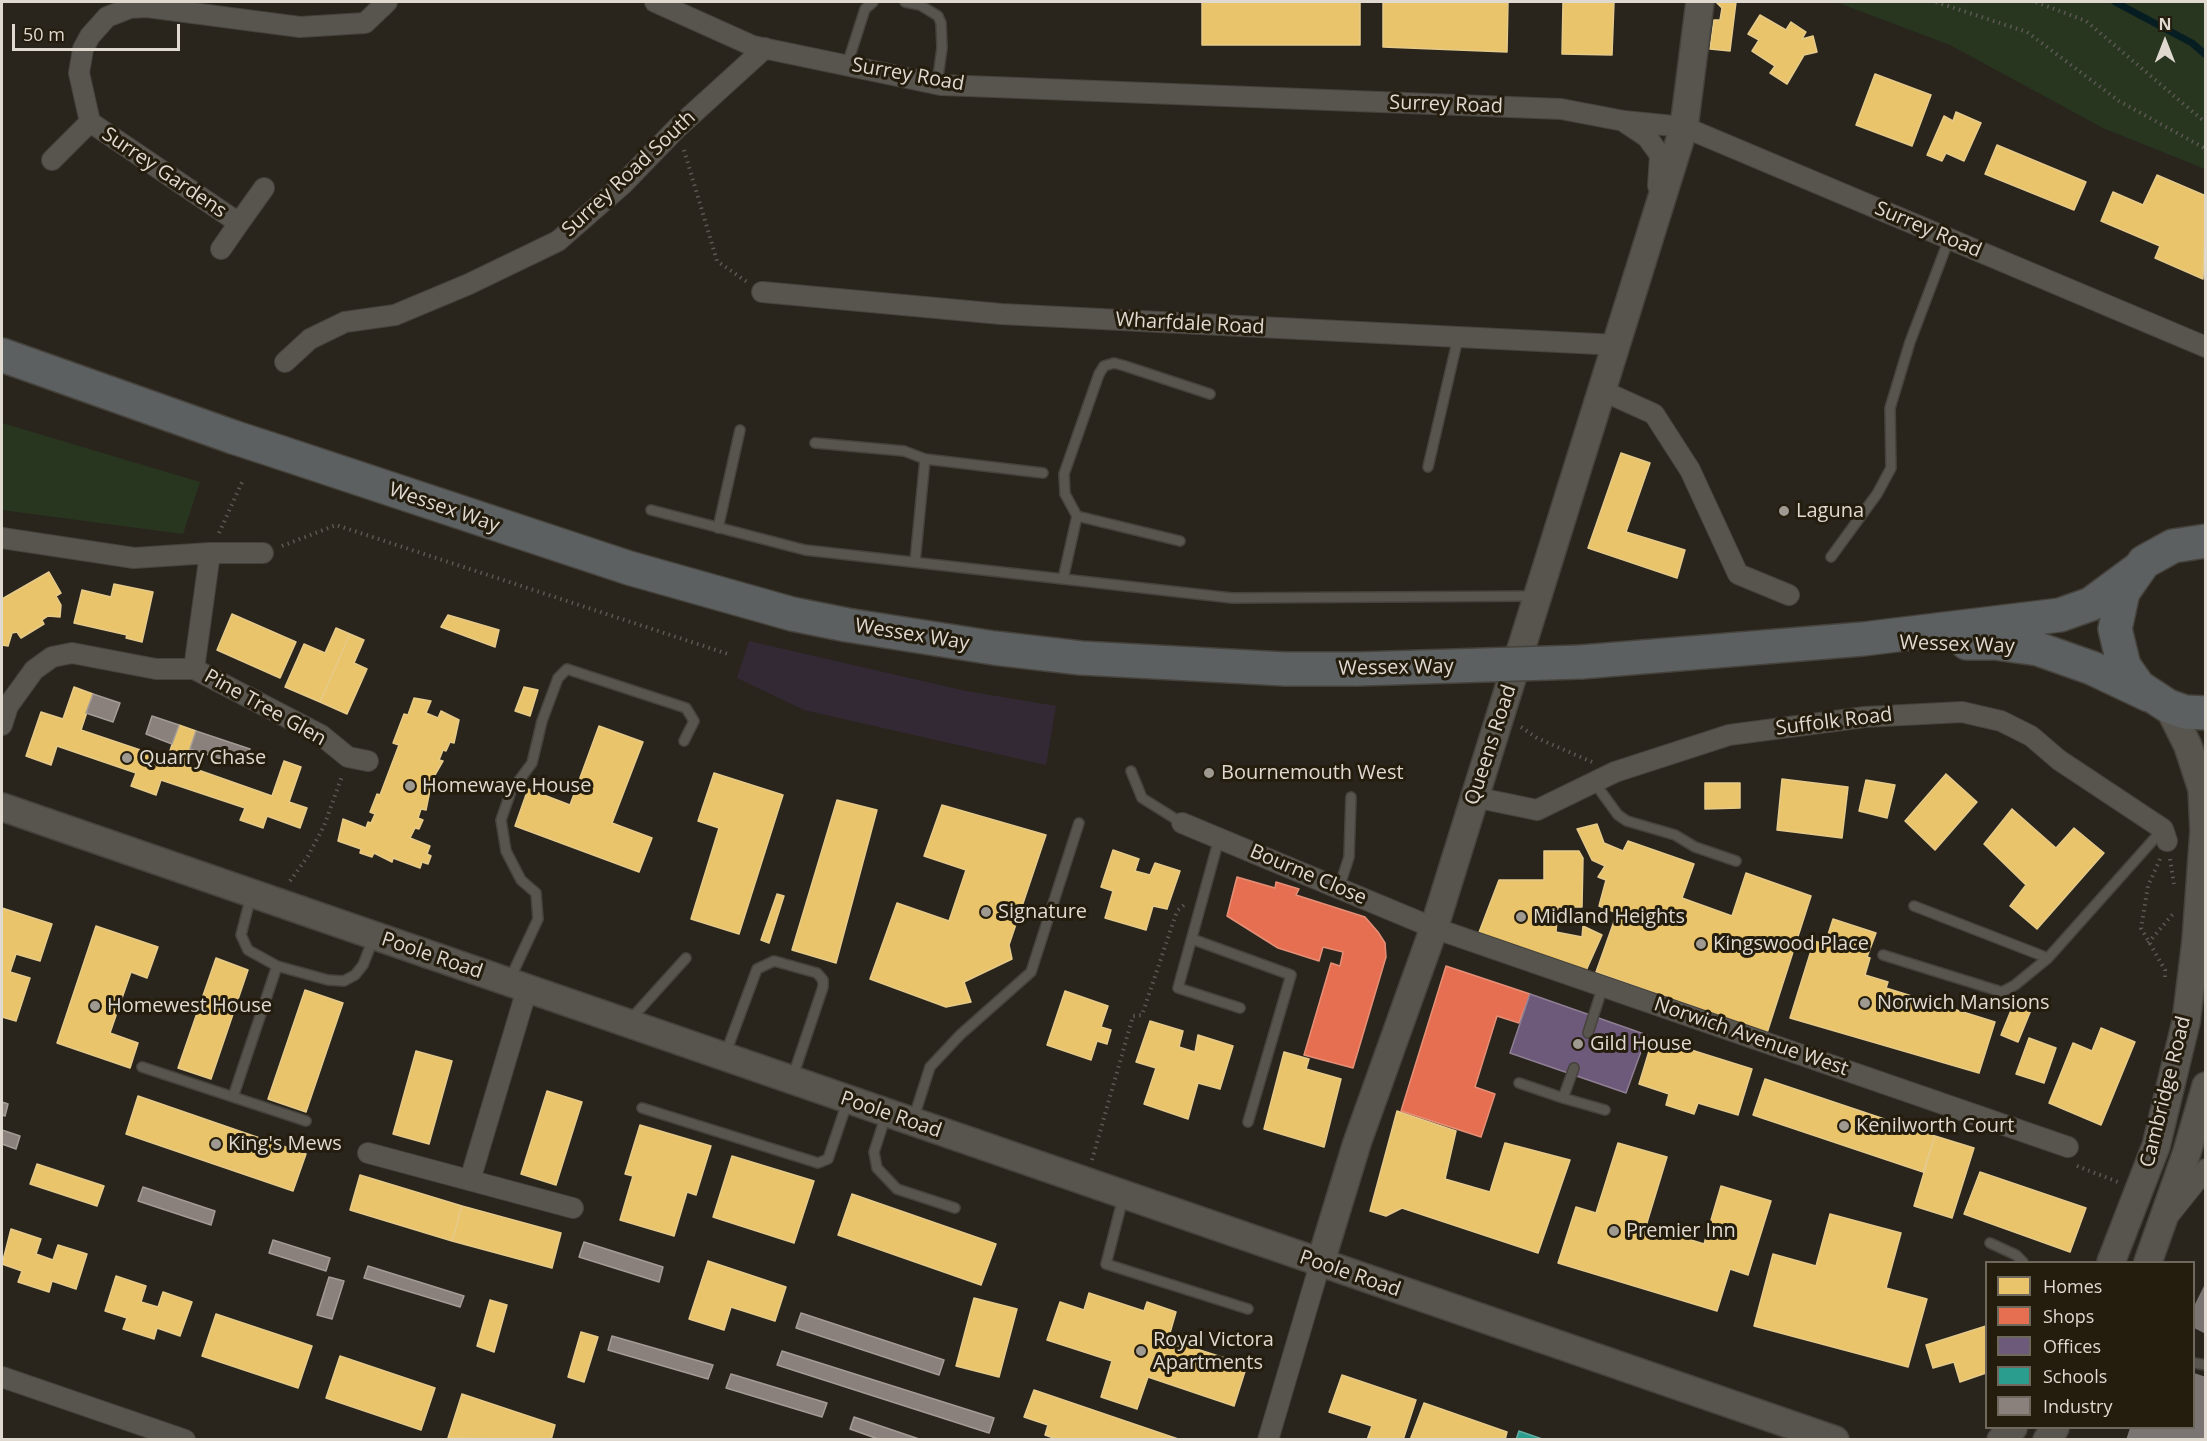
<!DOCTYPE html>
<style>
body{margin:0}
#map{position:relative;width:2207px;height:1441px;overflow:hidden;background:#29251d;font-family:"Open Sans",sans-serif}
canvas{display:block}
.frame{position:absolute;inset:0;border:3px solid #dfd9d0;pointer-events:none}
.legend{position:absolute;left:1985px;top:1261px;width:210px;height:168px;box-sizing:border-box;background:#241d0e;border:2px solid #6f685c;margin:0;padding:8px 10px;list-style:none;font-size:18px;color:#dfd9d0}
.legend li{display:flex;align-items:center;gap:12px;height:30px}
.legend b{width:30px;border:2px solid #6f685c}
.north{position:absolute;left:2135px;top:12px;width:60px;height:60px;-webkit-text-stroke:4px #241d0e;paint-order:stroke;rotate:0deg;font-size:16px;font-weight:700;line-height:24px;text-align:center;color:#dfd9d0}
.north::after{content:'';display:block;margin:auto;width:21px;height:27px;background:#dfd9d0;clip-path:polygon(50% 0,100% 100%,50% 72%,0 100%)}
.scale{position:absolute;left:12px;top:24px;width:168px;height:27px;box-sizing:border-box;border:3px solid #dfd9d0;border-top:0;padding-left:8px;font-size:18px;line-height:21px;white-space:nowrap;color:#dfd9d0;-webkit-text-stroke:4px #241d0e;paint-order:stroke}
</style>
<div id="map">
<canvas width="2207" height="1441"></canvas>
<div class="frame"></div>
<ul class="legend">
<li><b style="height:16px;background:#e9c46a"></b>Homes</li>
<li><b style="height:16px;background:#e76f51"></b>Shops</li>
<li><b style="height:16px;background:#6d597a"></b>Offices</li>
<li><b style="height:16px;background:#2a9d8f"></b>Schools</li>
<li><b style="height:16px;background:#8a817c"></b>Industry</li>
</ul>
<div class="north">N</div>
<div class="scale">50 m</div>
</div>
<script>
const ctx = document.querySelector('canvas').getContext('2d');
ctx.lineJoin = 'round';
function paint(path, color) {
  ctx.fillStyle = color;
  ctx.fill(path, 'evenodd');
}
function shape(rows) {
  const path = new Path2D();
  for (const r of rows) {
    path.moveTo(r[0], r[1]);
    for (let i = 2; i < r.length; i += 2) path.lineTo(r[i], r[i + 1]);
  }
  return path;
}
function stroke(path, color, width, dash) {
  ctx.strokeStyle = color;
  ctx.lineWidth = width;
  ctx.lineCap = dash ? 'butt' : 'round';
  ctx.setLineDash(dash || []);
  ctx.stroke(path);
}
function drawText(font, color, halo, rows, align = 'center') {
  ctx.font = font + ' "Open Sans",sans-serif';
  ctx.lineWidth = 6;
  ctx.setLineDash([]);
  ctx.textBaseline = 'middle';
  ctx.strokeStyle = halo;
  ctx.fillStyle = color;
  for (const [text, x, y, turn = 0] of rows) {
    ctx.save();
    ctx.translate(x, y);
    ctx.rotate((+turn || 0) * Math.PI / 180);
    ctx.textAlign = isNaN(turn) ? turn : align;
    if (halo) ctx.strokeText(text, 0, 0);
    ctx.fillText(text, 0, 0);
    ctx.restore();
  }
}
paint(shape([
 [749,641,966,691,1056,706,1046,765,804,710,737,678]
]), '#332935');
paint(shape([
 [1836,2,2205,2,2205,169,2103,128,1950,45],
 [2,423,200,482,183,534,2,510]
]), '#283620');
const homes = shape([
 [1202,2,1360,2,1360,45,1202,45,1202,2],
 [1383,2,1508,2,1507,52,1383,47,1383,2],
 [1563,2,1614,2,1612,55,1562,54,1563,2],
 [1716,2,1736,2,1730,51,1710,49,1714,20,1720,20,1722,8,1716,2],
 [1760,15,1786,30,1791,22,1806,32,1802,39,1813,36,1817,52,1804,55,1787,84,1770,73,1775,66,1752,51,1759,40,1748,34,1760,15],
 [1875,74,1931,95,1912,146,1856,125,1875,74],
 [1956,112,1981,123,1964,161,1946,153,1942,161,1927,155,1944,116,1953,121,1956,112],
 [1997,145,2086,182,2074,210,1985,174,1997,145],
 [2157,175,2206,196,2203,279,2155,258,2160,246,2101,221,2113,192,2143,205,2157,175],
 [1621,453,1650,463,1626,532,1685,550,1677,578,1588,548,1621,453],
 [49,572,61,593,56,596,61,605,60,617,48,616,42,620,44,624,21,638,17,632,12,633,8,646,2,645,2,599,49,572],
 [114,584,153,592,142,642,126,638,127,635,74,623,82,590,111,597,114,584],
 [232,614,296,642,280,678,217,650,232,614],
 [448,615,499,630,495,647,441,627,448,615],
 [336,628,350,634,320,702,285,687,304,644,325,653,336,628],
 [350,634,364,640,354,663,367,669,347,714,320,702,350,634],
 [74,687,93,694,81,730,167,759,179,725,196,731,184,765,272,796,284,761,301,767,289,802,307,808,300,828,267,816,263,828,240,820,245,808,161,780,156,795,131,786,136,773,57,746,51,765,26,756,41,712,63,719,74,687],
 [524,687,538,690,530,716,515,711,524,687],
 [414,698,431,701,426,713,438,718,441,711,459,720,454,743,450,742,446,751,443,750,439,760,443,761,432,780,438,782,434,791,430,790,426,810,421,809,418,818,423,820,419,829,415,828,410,838,430,846,427,854,431,856,428,864,422,862,420,868,393,858,392,862,374,853,372,857,360,853,361,849,338,841,343,819,366,828,368,822,371,823,375,814,370,812,377,794,380,795,399,745,393,743,404,714,408,715,414,698],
 [599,726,643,742,612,823,652,838,639,872,515,826,528,789,570,805,599,726],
 [714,773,783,795,739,934,691,919,719,828,698,821,714,773],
 [1946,774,1977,802,1935,850,1905,821,1946,774],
 [1782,779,1848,787,1842,838,1777,830,1782,779],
 [1866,780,1895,785,1887,818,1859,811,1866,780],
 [1705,783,1740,783,1740,808,1705,809,1705,783],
 [837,800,877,810,836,963,792,950,837,800],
 [942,805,1046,835,1009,945,1012,959,964,982,971,1002,946,1007,870,979,897,903,949,921,966,870,924,856,942,805],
 [2012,809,2056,848,2074,828,2104,853,2037,929,2010,906,2026,885,1984,844,2012,809],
 [1597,824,1604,843,1623,851,1628,841,1694,864,1682,898,1732,916,1746,873,1811,896,1767,1033,1596,972,1617,913,1599,906,1606,880,1598,877,1605,866,1592,860,1577,829,1597,824],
 [1113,850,1139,859,1135,871,1150,875,1155,863,1180,871,1167,909,1153,906,1146,930,1105,918,1113,891,1101,887,1113,850],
 [1544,851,1579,851,1583,858,1582,907,1558,907,1556,932,1582,937,1583,926,1602,935,1585,973,1478,935,1499,880,1544,880,1544,851],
 [777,894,784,896,769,943,761,940,777,894],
 [2,908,52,924,40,961,16,954,10,972,30,978,16,1021,2,1017,2,908],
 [1833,919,1876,933,1867,957,1870,958,1865,975,1888,982,1886,988,1995,1022,1979,1073,1790,1018,1814,941,1825,944,1833,919],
 [96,926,158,947,147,978,131,972,110,1033,138,1043,130,1068,57,1043,96,926],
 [216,958,248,970,211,1079,178,1068,216,958],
 [305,990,343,1003,306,1112,268,1099,305,990],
 [1065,991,1108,1006,1101,1027,1111,1030,1107,1044,1097,1041,1091,1060,1047,1045,1065,991],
 [2014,1003,2031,1010,2018,1042,2001,1035,2014,1003],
 [1150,1021,1183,1031,1179,1047,1195,1052,1198,1035,1233,1046,1220,1089,1198,1083,1188,1119,1144,1104,1156,1068,1136,1062,1150,1021],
 [2101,1028,2135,1042,2101,1125,2049,1103,2073,1043,2092,1051,2101,1028],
 [1653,1038,1752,1069,1738,1115,1698,1103,1694,1114,1666,1105,1669,1094,1639,1084,1653,1038],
 [2029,1038,2056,1048,2044,1083,2016,1074,2029,1038],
 [416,1051,452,1061,429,1144,393,1134,416,1051],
 [1284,1052,1309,1059,1306,1069,1341,1079,1324,1147,1264,1129,1284,1052],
 [1765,1079,1935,1136,1923,1172,1753,1115,1765,1079],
 [547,1091,582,1102,556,1185,521,1174,547,1091],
 [138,1096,306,1154,293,1191,126,1134,138,1096],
 [1397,1111,1456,1131,1445,1179,1490,1192,1505,1143,1570,1160,1538,1253,1402,1208,1386,1216,1370,1211,1397,1111],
 [640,1125,711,1146,696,1195,687,1192,674,1236,620,1220,633,1176,625,1174,640,1125],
 [1935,1136,1974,1148,1952,1218,1914,1206,1935,1136],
 [1618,1143,1667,1157,1646,1226,1704,1244,1721,1186,1771,1201,1748,1275,1730,1269,1717,1311,1558,1263,1576,1207,1596,1213,1618,1143],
 [732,1156,814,1181,794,1243,713,1217,732,1156],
 [37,1164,104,1186,97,1206,30,1184,37,1164],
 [1980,1172,2086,1208,2070,1252,1964,1214,1980,1172],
 [360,1175,462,1206,452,1241,350,1210,360,1175],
 [852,1194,996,1244,981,1285,838,1235,852,1194],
 [462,1206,561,1233,552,1268,452,1241,462,1206],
 [1830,1214,1901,1233,1886,1288,1927,1299,1908,1367,1754,1326,1773,1254,1816,1266,1830,1214],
 [11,1229,41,1239,36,1254,53,1260,58,1245,87,1254,76,1289,52,1281,49,1292,18,1282,22,1271,2,1264,11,1229],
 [708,1261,786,1287,775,1321,731,1307,724,1330,689,1319,708,1261],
 [116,1276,146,1286,141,1302,158,1307,163,1292,192,1302,180,1336,157,1328,154,1339,123,1329,127,1318,105,1311,116,1276],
 [1089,1293,1144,1311,1147,1302,1176,1312,1168,1340,1247,1365,1234,1406,1148,1377,1137,1409,1101,1397,1112,1361,1047,1340,1060,1302,1084,1310,1089,1293],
 [974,1298,1017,1309,999,1377,956,1366,974,1298],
 [490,1300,507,1305,494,1352,477,1346,490,1300],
 [216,1314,312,1346,298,1388,202,1356,216,1314],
 [1986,1326,1986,1373,1960,1382,1954,1362,1933,1368,1926,1345,1986,1326],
 [581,1332,598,1337,584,1382,568,1377,581,1332],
 [340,1356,435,1388,421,1430,326,1398,340,1356],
 [1342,1375,1416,1400,1403,1440,1367,1440,1372,1426,1329,1412,1342,1375],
 [1034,1390,1181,1440,1059,1440,1045,1435,1048,1425,1024,1417,1034,1390],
 [462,1394,555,1425,551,1440,448,1438,462,1394],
 [1424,1403,1507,1432,1505,1440,1410,1440,1424,1403]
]);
paint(homes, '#e9c46a');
stroke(homes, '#e6ca89', 1.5);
const shops = shape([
 [1237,877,1275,888,1276,882,1299,889,1296,895,1365,917,1378,932,1385,943,1386,957,1353,1068,1304,1055,1331,963,1340,966,1343,952,1323,947,1319,961,1278,948,1227,916,1237,877],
 [1446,966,1530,994,1519,1023,1497,1016,1475,1087,1495,1094,1481,1137,1401,1111,1446,966]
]);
paint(shops, '#e76f51');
stroke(shops, '#e58f77', 1.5);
const offices = shape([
 [1530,994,1647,1035,1626,1093,1510,1053,1530,994]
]);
paint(offices, '#6d597a');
stroke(offices, '#8f7f94', 1.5);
const schools = shape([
 [1519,1431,1545,1440,1516,1440,1519,1431]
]);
paint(schools, '#2a9d8f');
stroke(schools, '#60afa2', 1.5);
const industry = shape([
 [93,694,120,703,113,722,86,713,93,694],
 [152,716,179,725,172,744,146,734,152,716],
 [196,731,250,749,244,766,190,749,196,731],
 [2,1102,8,1104,5,1116,2,1115,2,1102],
 [2,1130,20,1136,16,1149,2,1144,2,1130],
 [143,1187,215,1211,211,1225,138,1201,143,1187],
 [273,1240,330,1258,326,1271,269,1253,273,1240],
 [584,1242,663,1267,659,1282,579,1257,584,1242],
 [368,1266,464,1296,460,1307,364,1278,368,1266],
 [329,1277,344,1281,332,1319,317,1315,329,1277],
 [801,1313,944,1360,939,1375,796,1328,801,1313],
 [612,1336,713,1365,708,1379,608,1350,612,1336],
 [782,1351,994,1418,989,1433,777,1365,782,1351],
 [731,1374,827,1403,822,1417,726,1388,731,1374],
 [854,1417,922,1440,881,1440,850,1429,854,1417]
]);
paint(industry, '#8a817c');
stroke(industry, '#a49b95', 1.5);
stroke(shape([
 [2115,2,2192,43,2206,55]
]), '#061e22', 7);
paint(shape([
 [2206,1282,2206,1334,2194,1328,2194,1306],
 [2194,1373,2206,1377,2206,1440,2126,1440,2130,1428,2194,1428]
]), '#7a7573');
const lane = shape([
 [905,2,920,5,938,16,941,23,942,48,937,84],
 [847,65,865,9,873,2],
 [815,443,904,451,925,459],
 [1428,467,1458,338],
 [651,510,805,550,1232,598,1534,596],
 [1077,516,1065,494,1064,474,1099,374,1104,366,1114,363,1125,366,1210,394],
 [718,528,740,430],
 [1831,557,1877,494,1891,468,1890,408,1910,342,1949,239],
 [915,562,925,459,1043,473],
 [1063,579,1077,516,1180,541],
 [1131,771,1142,798,1182,823],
 [1594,782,1618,815,1627,821,1675,835,1695,847,1736,861],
 [1219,839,1178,988,1240,1008],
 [1339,888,1349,857,1351,797],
 [251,896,241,935,248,950,277,966,328,980,344,981,355,975,363,965,374,937],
 [1914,906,2048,958,2163,829],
 [1192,939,1291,975,1248,1122],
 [1883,955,2002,992,2015,985,2048,958],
 [509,981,538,919,536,893,521,880,506,851,501,820,511,791,532,763,542,721,558,678,567,669,686,708,694,721,684,741],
 [629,1021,686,958],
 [1588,1033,1603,986],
 [725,1055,757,969,774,961,817,973,823,980,823,987,792,1079],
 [142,1067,306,1121],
 [1519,1083,1563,1098,1574,1068],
 [233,1097,277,966],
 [1563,1098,1605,1110],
 [642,1108,818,1163,828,1159,847,1103],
 [886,1115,874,1152,877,1168,897,1189,955,1208],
 [913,1120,930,1067,960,1035,1031,972,1079,823],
 [1123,1198,1106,1264,1248,1309],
 [1990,1243,2016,1255,2023,1262],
 [2194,1363,2206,1365]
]);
const street = shape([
 [655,2,753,46,941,85,1561,109,1624,121,1684,127,2206,347],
 [1626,123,1647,137,1660,155,1658,186],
 [52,160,90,122],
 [264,188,239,223,90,122,79,73,83,49,90,36,107,17,130,8,147,7,300,27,365,23,387,2],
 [221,249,239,223],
 [762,292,1001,314,1618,345],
 [285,362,310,339,345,322,395,315,469,284,558,241,622,185,677,128,765,48],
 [1603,391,1654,414,1690,470,1738,574,1789,595],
 [2,538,134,558,210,553,263,553],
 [194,669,210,553],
 [2,725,8,706,34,670,52,657,72,653,156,669,194,669,321,735,348,757,368,761],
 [1474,797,1537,810,1615,772,1729,735,1865,717,1962,712,2001,721,2031,736,2059,760,2163,829,2167,841],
 [1182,823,1434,928,2068,1147],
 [368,1153,573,1208],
 [470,1180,527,989],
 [2170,1214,2206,1169],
 [2,1377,185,1440],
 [1268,1440,1320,1264]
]);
const secondary = shape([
 [2,807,1835,1440],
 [2111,1262,2156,1146,2186,1022,2196,941,2204,831,2202,789,2188,746,2168,706],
 [2148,1262,2187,1152,2206,1086],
 [1320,1264,1357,1143,1434,928,1684,127,1700,2],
 [2001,1440,2013,1428],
 [2047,1440,2055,1428]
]);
const highway = shape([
 [2,355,233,437],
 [279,452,629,568,792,614,847,625,994,648,1081,658,1285,669,1358,669],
 [2206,541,2173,546,2144,562,2123,592,2115,629,2124,666,2139,687,2168,706,2185,712,2206,713],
 [1967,643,1995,643,2038,649,2092,668,2149,695],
 [1581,662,1863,639,2060,615,2091,604,2137,570]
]);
stroke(lane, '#46423c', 12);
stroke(street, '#46423c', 22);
stroke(secondary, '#46423c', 30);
stroke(highway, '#46423c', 36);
stroke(shape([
 [1936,2,2027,32,2119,101,2206,149],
 [2036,2,2086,21,2206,123],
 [2204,2,2206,2],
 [684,150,717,261,747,282],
 [219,533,243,480],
 [282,546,336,525,731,655],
 [1521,727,1537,738,1592,762],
 [2160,859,2148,886,2141,928,2165,970,2165,977],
 [2170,859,2174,884],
 [290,881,308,856,324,826,342,776],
 [2148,943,2173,914],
 [1092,1160,1133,1016,1142,1015,1177,911,1184,905],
 [2077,1166,2118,1182]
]), '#5b5852', 4, [1.5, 4.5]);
stroke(lane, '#58544e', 9);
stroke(street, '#58544e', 20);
stroke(secondary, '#58544e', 27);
stroke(highway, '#5c6060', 33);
const highwayBridge = shape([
 [233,437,279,452],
 [1358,669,1581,662]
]);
stroke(highwayBridge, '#46423c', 36, []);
stroke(highwayBridge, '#5c6060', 33);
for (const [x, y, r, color] of [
 [1784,511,6,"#9f9a91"],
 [127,758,6,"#9f9a91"],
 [1209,773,6,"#9f9a91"],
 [410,786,6,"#9f9a91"],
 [986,912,6,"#9f9a91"],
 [1521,917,6,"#9f9a91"],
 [1701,944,6,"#9f9a91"],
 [1865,1003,6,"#9f9a91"],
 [95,1006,6,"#9f9a91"],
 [1578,1044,6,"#9f9a91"],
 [1844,1126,6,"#9f9a91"],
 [216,1144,6,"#9f9a91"],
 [1614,1231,6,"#9f9a91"],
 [1141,1351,6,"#9f9a91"]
]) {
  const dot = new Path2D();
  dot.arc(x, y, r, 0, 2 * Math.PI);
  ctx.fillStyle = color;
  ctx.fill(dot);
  stroke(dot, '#241d0e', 2);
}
drawText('20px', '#dfd9d0', '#241d0e', [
 ["Surrey Road",908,75,10],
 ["Surrey Road",1446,105,2],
 ["Surrey Gardens",164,173,34],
 ["Surrey Road South",629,174,-43],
 ["Surrey Road",1928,230,23],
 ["Wharfdale Road",1190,324,3],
 ["Wessex Way",444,508,19],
 ["Wessex Way",912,635,9],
 ["Wessex Way",1957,645,2],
 ["Wessex Way",1396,668,-1],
 ["Pine Tree Glen",265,708,29],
 ["Suffolk Road",1834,722,-7],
 ["Queens Road",1491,745,-72],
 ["Bourne Close",1308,875,23],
 ["Poole Road",432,956,19],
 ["Norwich Avenue West",1751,1037,19],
 ["Cambridge Road",2166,1092,-76],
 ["Poole Road",891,1115,19],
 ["Poole Road",1350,1274,19]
]);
drawText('20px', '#dfd9d0', '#241d0e', [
 ["Laguna",1796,511],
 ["Quarry Chase",139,758],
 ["Bournemouth West",1221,773],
 ["Homewaye House",422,786],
 ["Signature",998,912],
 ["Midland Heights",1533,917],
 ["Kingswood Place",1713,944],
 ["Norwich Mansions",1877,1003],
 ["Homewest House",107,1006],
 ["Gild House",1590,1044],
 ["Kenilworth Court",1856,1126],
 ["King's Mews",228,1144],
 ["Premier Inn",1626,1231],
 ["Royal Victora",1153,1340],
 ["Apartments",1153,1363]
], 'left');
</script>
